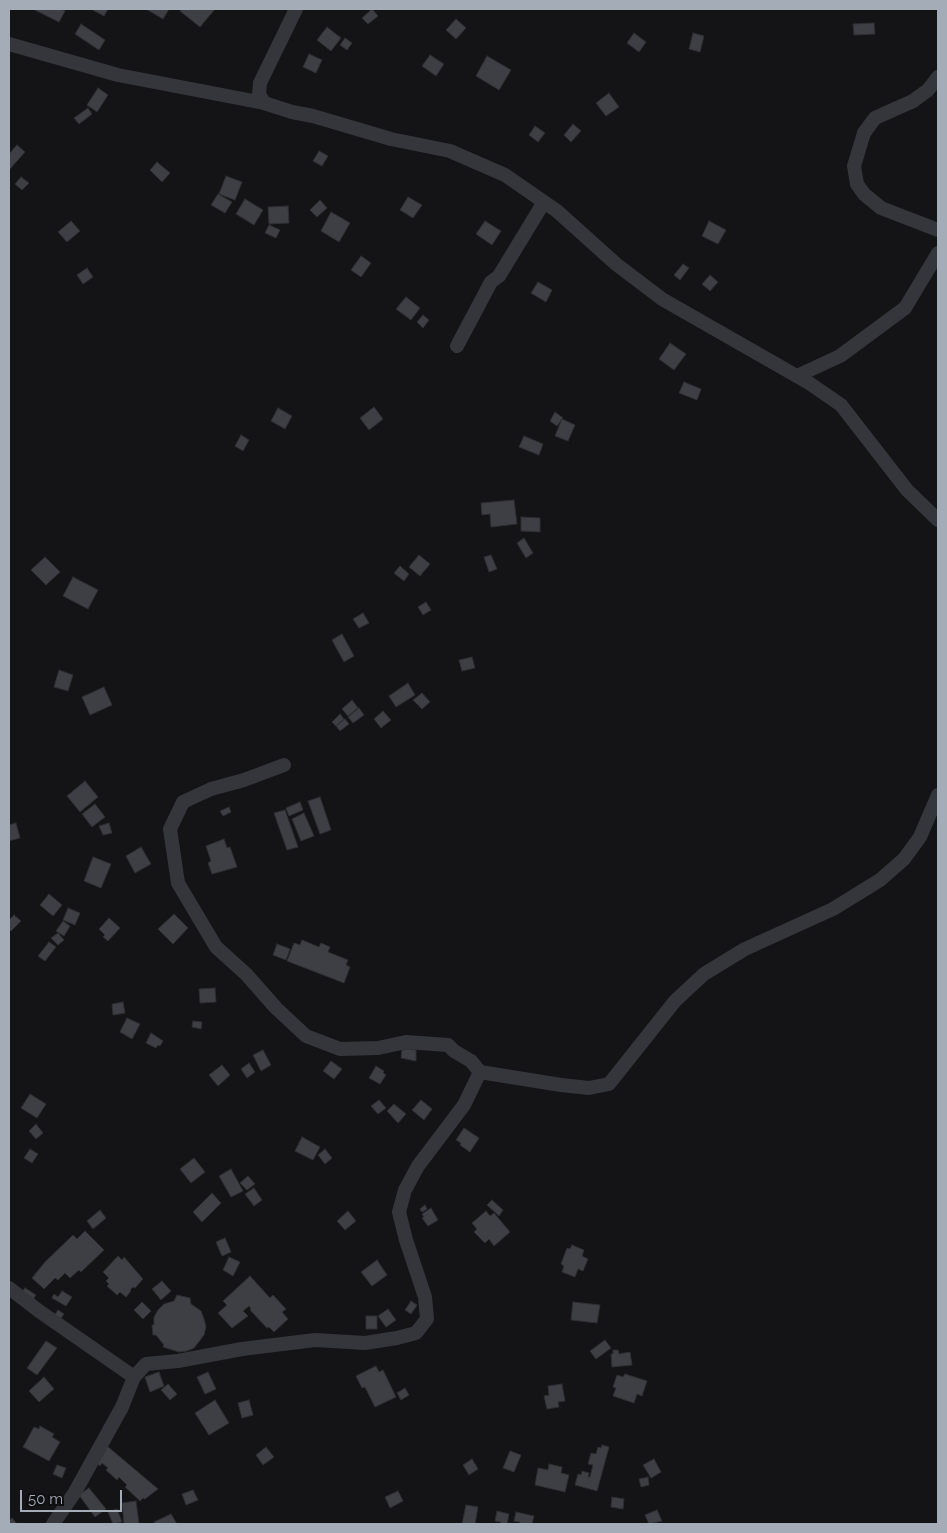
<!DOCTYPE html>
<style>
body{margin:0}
#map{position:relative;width:947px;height:1533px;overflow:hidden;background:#141416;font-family:Raleway,sans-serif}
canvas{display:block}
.frame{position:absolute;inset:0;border:10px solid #a4acb8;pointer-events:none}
.scale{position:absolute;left:20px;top:1490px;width:102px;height:22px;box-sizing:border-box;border:2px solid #a4acb8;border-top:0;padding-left:6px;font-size:15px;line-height:18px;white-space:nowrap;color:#a4acb8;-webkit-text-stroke:4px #0f0f11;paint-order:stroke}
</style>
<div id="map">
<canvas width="947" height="1533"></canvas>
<div class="frame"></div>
<div class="scale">50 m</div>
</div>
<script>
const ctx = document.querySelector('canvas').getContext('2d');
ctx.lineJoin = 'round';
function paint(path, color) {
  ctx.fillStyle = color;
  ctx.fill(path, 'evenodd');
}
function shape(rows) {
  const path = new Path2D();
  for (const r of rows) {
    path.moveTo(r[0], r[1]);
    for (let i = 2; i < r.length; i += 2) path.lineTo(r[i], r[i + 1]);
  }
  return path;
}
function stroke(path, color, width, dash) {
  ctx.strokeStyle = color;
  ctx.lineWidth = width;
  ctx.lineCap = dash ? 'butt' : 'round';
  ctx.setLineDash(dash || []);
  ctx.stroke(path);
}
const building = shape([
 [33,9,61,9,65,11,59,22,33,9],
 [91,9,108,9,104,16,91,9],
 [146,9,169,9,163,19,146,9],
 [182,9,215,9,200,27,180,11,182,9],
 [372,9,378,16,368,24,362,18,372,9],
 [456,19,466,28,456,39,446,30,456,19],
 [874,23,875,34,854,35,853,24,874,23],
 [81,24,105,40,99,50,75,34,81,24],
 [327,27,341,38,331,51,317,40,327,27],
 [634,33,646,42,639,52,627,43,634,33],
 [693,33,704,36,700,52,689,49,693,33],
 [345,38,352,43,347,50,340,45,345,38],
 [309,54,322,60,316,73,303,67,309,54],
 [430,55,444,64,436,76,422,66,430,55],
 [487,56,511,70,499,90,476,76,487,56],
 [98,88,108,95,97,112,87,105,98,88],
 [609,93,619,107,606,116,596,103,609,93],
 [88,108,92,114,79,124,74,118,88,108],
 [573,124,581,131,571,142,564,135,573,124],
 [535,126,545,133,538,142,529,135,535,126],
 [17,145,25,152,10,169,9,168,9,154,17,145],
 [319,151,328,156,322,166,313,161,319,151],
 [157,162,170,173,162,182,150,170,157,162],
 [226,176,242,182,235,200,219,194,226,176],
 [21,177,29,183,22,190,15,184,21,177],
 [218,194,232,202,225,213,211,205,218,194],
 [408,197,422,205,413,218,400,210,408,197],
 [245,199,263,210,254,225,236,214,245,199],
 [320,200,327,208,317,217,310,210,320,200],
 [288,206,289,223,269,224,268,207,288,206],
 [331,212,350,223,339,242,321,231,331,212],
 [71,221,80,231,67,242,58,232,71,221],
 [485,221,501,231,492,245,476,234,485,221],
 [709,221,726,230,718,244,702,236,709,221],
 [269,225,280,230,276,238,265,233,269,225],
 [361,256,371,263,361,277,351,270,361,256],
 [683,264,689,268,680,280,674,275,683,264],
 [87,268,93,277,83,284,77,275,87,268],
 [710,275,718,282,710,291,702,284,710,275],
 [538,282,552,290,546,302,531,293,538,282],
 [406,297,420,308,411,320,396,309,406,297],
 [423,315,429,320,423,328,417,322,423,315],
 [670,343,686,354,674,370,659,359,670,343],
 [684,382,701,389,697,400,679,393,684,382],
 [374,407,383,419,369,430,360,418,374,407],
 [278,408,292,416,285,429,271,421,278,408],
 [555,412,563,418,557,426,550,421,555,412],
 [562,419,575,425,568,441,555,436,562,419],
 [241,435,249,440,243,451,235,446,241,435],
 [524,436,543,444,539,455,519,447,524,436],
 [514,500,517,524,491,527,490,514,482,515,481,503,514,500],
 [521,517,540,518,540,532,521,531,521,517],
 [524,538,533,553,526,558,517,543,524,538],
 [419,555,430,564,420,576,409,567,419,555],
 [491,555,497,569,489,572,484,557,491,555],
 [45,557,60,572,46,585,31,570,45,557],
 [400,566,409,574,404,581,394,573,400,566],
 [73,577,98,590,88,609,63,596,73,577],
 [426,602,431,610,423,615,418,607,426,602],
 [363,613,369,623,359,628,353,619,363,613],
 [342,634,354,656,344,662,332,640,342,634],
 [472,657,475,668,462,671,459,660,472,657],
 [59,670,73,675,68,691,54,687,59,670],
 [408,683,415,695,396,707,389,696,408,683],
 [104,687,112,705,90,715,82,697,104,687],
 [422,693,430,702,422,709,413,700,422,693],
 [352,700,358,708,348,716,342,709,352,700],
 [359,708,364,715,353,723,348,717,359,708],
 [383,711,391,720,381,728,374,719,383,711],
 [340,714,344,719,336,726,332,722,340,714],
 [345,719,349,724,340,731,336,726,345,719],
 [85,781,98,797,80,812,67,796,85,781],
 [320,797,331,830,320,834,308,801,320,797],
 [300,802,303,810,289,816,286,808,300,802],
 [95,804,105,817,92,827,82,814,95,804],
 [229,807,231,812,223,816,220,811,229,807],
 [285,810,298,847,287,850,274,813,285,810],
 [304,813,314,836,301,841,292,819,304,813],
 [16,823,20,838,9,841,9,825,16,823],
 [109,823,112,833,103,835,99,826,109,823],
 [224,839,227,848,230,847,237,867,212,874,208,863,211,861,206,846,224,839],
 [141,847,151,864,135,873,126,856,141,847],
 [93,857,111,864,101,888,84,881,93,857],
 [49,894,62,905,53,916,40,905,49,894],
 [68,908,80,913,75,925,63,920,68,908],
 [174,914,188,928,173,944,158,929,174,914],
 [14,915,21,921,11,931,9,929,9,920,14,915],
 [109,918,120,928,108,941,103,937,105,935,99,929,109,918],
 [63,921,70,926,64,936,56,931,63,921],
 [58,933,64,940,58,945,51,938,58,933],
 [302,940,319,947,321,943,330,947,328,952,348,960,346,965,350,967,344,983,287,961,294,943,300,945,302,940],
 [49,942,56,947,45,961,38,956,49,942],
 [277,944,290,949,286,960,273,955,277,944],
 [215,988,216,1002,200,1003,199,989,215,988],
 [123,1002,125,1013,113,1015,112,1004,123,1002],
 [127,1018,140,1024,132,1039,120,1032,127,1018],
 [193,1021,202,1022,201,1029,192,1027,193,1021],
 [151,1033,163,1041,160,1046,158,1045,156,1048,146,1043,151,1033],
 [406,1049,416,1050,416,1061,401,1058,402,1050,406,1049],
 [263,1050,271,1065,261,1071,253,1055,263,1050],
 [331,1061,342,1069,334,1079,323,1071,331,1061],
 [249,1063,255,1072,247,1078,241,1069,249,1063],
 [222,1065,230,1075,218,1086,209,1075,222,1065],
 [376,1066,384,1071,383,1073,386,1075,380,1084,369,1078,376,1066],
 [30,1094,46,1104,37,1118,21,1108,30,1094],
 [379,1100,386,1108,378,1114,371,1106,379,1100],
 [421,1100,432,1109,424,1120,412,1110,421,1100],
 [394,1104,406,1114,398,1123,387,1111,394,1104],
 [36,1124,43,1133,36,1139,29,1131,36,1124],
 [464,1128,479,1138,470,1152,460,1145,461,1143,456,1140,464,1128],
 [302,1137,320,1147,313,1160,295,1151,302,1137],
 [30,1149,38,1154,32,1163,24,1158,30,1149],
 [325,1149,332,1158,325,1164,318,1155,325,1149],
 [194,1158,205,1172,191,1183,180,1169,194,1158],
 [231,1169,243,1191,231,1197,219,1176,231,1169],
 [248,1176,255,1184,247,1190,240,1183,248,1176],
 [254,1188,262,1200,254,1206,245,1194,254,1188],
 [212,1193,221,1203,202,1222,193,1212,212,1193],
 [492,1200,503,1210,499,1216,487,1205,492,1200],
 [425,1205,427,1209,422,1212,420,1209,425,1205],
 [431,1208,438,1220,428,1226,422,1218,424,1217,422,1214,431,1208],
 [100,1210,106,1218,93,1229,87,1221,100,1210],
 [348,1211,356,1221,345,1230,337,1221,348,1211],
 [486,1211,490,1216,494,1213,510,1232,494,1246,489,1239,485,1243,474,1232,477,1229,472,1223,486,1211],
 [85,1231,104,1250,81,1272,79,1270,70,1278,65,1273,58,1280,55,1278,44,1289,32,1278,45,1262,73,1235,77,1239,85,1231],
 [225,1238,231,1252,222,1256,216,1242,225,1238],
 [572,1245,584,1250,582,1256,588,1259,583,1271,578,1269,575,1277,562,1272,564,1266,561,1264,567,1248,570,1249,572,1245],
 [118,1256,122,1260,124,1257,143,1279,135,1288,133,1287,130,1290,131,1291,126,1297,120,1292,117,1295,107,1286,109,1284,106,1281,109,1278,103,1272,118,1256],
 [229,1257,240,1262,233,1276,223,1270,229,1257],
 [377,1260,387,1275,372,1286,361,1272,377,1260],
 [250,1276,270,1298,273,1295,286,1309,282,1312,288,1319,274,1332,269,1327,267,1328,250,1310,251,1309,249,1306,243,1311,248,1316,232,1328,218,1313,227,1305,223,1301,250,1276],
 [162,1281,171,1291,161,1300,152,1289,162,1281],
 [25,1288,36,1295,31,1302,21,1293,25,1288],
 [62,1291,72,1297,66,1306,52,1298,54,1294,58,1297,62,1291],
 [177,1295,190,1298,191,1304,201,1311,204,1319,206,1327,204,1335,194,1348,187,1351,179,1352,163,1347,164,1345,156,1335,153,1335,152,1325,154,1325,154,1317,158,1310,164,1304,174,1301,177,1295],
 [411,1301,417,1305,411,1314,405,1310,411,1301],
 [142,1302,151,1311,143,1319,134,1310,142,1302],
 [573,1302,600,1305,597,1323,571,1320,573,1302],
 [388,1309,396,1320,386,1327,378,1316,388,1309],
 [58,1310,64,1314,58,1322,52,1319,58,1310],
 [366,1316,377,1316,377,1329,366,1329,366,1316],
 [605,1340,611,1348,596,1359,590,1351,605,1340],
 [46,1341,57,1348,37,1375,27,1368,46,1341],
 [613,1350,618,1350,619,1354,630,1352,632,1365,612,1367,611,1354,613,1354,613,1350],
 [376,1366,379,1372,383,1370,396,1397,375,1407,365,1387,362,1388,356,1376,376,1366],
 [159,1372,164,1386,150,1392,145,1377,159,1372],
 [208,1372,216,1389,205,1394,197,1377,208,1372],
 [625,1374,647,1381,642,1396,637,1394,634,1403,613,1396,616,1388,613,1387,617,1375,623,1377,625,1374],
 [44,1377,54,1389,39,1402,29,1391,44,1377],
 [168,1384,177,1394,170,1400,161,1390,168,1384],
 [562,1384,565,1401,558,1402,559,1407,547,1409,544,1396,549,1395,548,1386,562,1384],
 [405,1388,409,1395,401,1400,397,1393,405,1388],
 [215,1400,229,1423,209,1435,195,1413,215,1400],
 [249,1400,253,1415,242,1418,238,1403,249,1400],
 [40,1426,54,1434,52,1437,60,1442,49,1461,23,1447,34,1427,39,1429,40,1426],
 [602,1445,609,1447,597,1491,575,1485,578,1474,581,1475,582,1471,589,1473,588,1477,590,1477,593,1465,588,1464,591,1453,596,1454,598,1447,601,1448,602,1445],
 [107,1446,158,1489,145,1499,143,1498,140,1501,125,1487,127,1485,119,1477,117,1480,106,1470,108,1468,102,1463,100,1466,94,1460,107,1446],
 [266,1447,274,1457,263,1465,256,1455,266,1447],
 [510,1451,521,1455,514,1472,503,1468,510,1451],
 [472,1459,478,1469,469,1475,463,1465,472,1459],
 [654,1459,661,1472,651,1478,643,1465,654,1459],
 [549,1464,562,1467,561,1473,569,1475,565,1492,535,1485,538,1468,548,1470,549,1464],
 [57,1465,66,1468,62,1478,53,1474,57,1465],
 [648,1477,649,1485,641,1487,639,1479,648,1477],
 [89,1488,106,1509,95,1517,79,1495,89,1488],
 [193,1490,198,1500,186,1505,182,1494,193,1490],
 [398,1491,403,1501,390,1508,385,1497,398,1491],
 [612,1497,624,1499,623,1509,611,1507,612,1497],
 [136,1501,139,1524,124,1524,122,1503,136,1501],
 [466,1505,478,1507,475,1524,462,1524,466,1505],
 [117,1509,122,1522,113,1524,108,1512,117,1509],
 [657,1510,662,1521,649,1524,645,1515,657,1510],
 [497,1511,509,1514,507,1524,500,1524,501,1522,495,1521,497,1511],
 [516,1512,534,1516,532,1524,519,1524,520,1522,514,1521,516,1512],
 [171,1514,177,1524,155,1524,154,1522,171,1514],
 [12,1518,17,1524,9,1524,9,1521,12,1518]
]);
paint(building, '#3e3f44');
stroke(building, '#2e2e33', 1);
stroke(shape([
 [296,9,260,83,259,94,264,103,292,112,313,116,391,139,450,151,505,175,557,211,616,264,662,299,809,383,841,405,907,490,938,520],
 [9,44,118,75,264,103],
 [938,77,928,90,913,101,875,118,864,133,854,166,857,184,864,194,881,208,938,230],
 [457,346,491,282,499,276,544,202],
 [797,376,840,356,905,308,938,253],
 [284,765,244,780,211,789,183,802,170,829,178,883,216,947,246,974,276,1008,306,1036,340,1049,378,1048,406,1042,448,1045,454,1051,471,1061,480,1072],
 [9,1288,39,1311,134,1377],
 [53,1524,75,1492,122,1407,134,1377,146,1364,178,1361,242,1349,315,1340,365,1343,397,1338,416,1333,427,1319,425,1297,406,1240,399,1212,405,1190,418,1166,464,1105,480,1072,561,1085,589,1088,609,1084,675,1001,704,974,745,949,833,909,880,880,904,859,920,837,938,795]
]), '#35363c', 14);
</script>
